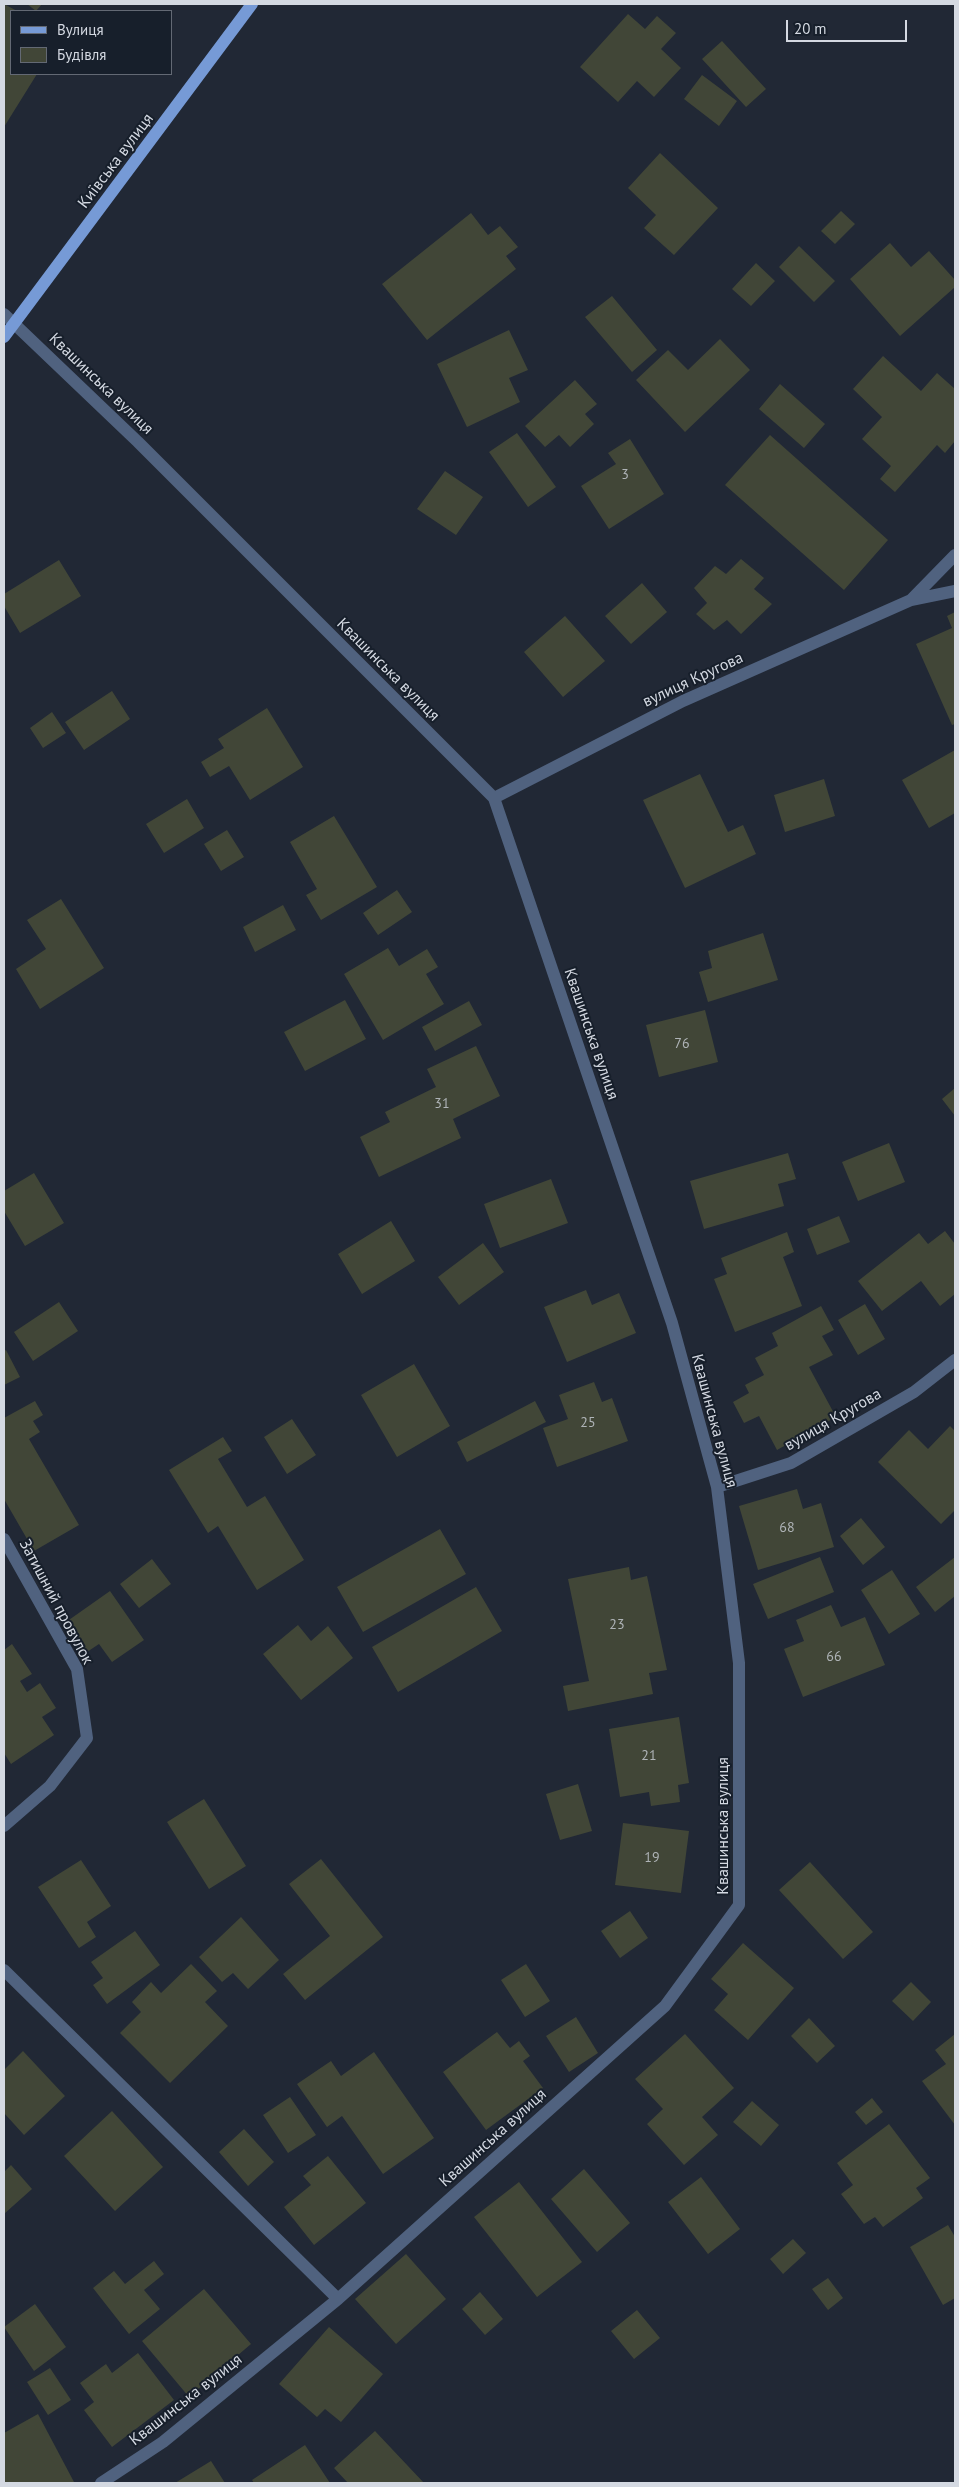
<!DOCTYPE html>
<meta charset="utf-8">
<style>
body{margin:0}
#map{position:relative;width:959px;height:2487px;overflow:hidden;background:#212835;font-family:"PT Sans",sans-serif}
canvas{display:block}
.frame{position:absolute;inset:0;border:5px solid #d4d9e2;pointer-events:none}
.legend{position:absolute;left:10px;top:10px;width:162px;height:65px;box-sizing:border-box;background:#171f2b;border:1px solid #636974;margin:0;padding:6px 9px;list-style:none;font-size:15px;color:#d4d9e2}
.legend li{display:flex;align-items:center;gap:10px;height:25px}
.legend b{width:25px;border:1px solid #636974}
.scale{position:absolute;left:786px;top:20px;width:121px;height:22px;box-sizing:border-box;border:2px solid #d4d9e2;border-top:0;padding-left:6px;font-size:15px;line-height:18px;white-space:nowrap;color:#d4d9e2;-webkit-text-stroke:4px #171f2b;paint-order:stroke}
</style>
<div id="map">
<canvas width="959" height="2487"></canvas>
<div class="frame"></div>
<ul class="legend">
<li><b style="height:6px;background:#769ad6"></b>Вулиця</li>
<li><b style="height:14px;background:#414637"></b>Будівля</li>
</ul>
<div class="scale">20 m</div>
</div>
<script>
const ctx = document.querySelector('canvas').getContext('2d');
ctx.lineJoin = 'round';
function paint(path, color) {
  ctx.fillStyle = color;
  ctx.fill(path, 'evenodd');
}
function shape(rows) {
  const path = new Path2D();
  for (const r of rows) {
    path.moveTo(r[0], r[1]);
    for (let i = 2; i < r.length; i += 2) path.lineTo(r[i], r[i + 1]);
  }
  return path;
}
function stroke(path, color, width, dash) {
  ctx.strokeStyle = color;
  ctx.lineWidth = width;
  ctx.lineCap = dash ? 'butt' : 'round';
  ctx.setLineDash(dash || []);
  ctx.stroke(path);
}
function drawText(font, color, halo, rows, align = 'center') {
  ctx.font = font + ' "PT Sans",sans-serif';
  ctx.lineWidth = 4;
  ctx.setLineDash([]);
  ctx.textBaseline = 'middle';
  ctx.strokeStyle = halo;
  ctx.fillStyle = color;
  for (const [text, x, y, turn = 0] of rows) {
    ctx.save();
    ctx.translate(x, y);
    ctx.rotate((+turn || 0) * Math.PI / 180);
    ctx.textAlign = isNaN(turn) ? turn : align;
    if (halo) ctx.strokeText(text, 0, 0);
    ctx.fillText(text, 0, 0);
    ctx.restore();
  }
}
paint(shape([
 [4,4,17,11,11,11,11,74,37,74,4,127],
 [27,4,42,4,36,11],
 [628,14,645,29,657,16,676,33,661,49,681,68,654,97,637,81,618,102,580,67],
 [722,41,766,89,746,107,702,59],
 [702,75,737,101,719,126,684,99],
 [660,153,718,208,674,255,644,228,656,215,628,188],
 [841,211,855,224,835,244,821,231],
 [471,213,488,235,500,226,518,247,506,256,516,269,427,340,382,284],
 [890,243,911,267,929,251,955,280,955,287,900,336,850,279],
 [799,246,835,281,814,302,779,267],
 [756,263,775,281,751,306,732,289],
 [612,296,657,350,632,372,585,317],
 [509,330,528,370,509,378,520,402,467,427,437,364],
 [720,339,750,370,685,432,636,380,668,350,688,370],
 [883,356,921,391,937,373,955,389,955,441,945,453,937,445,895,492,880,479,891,466,862,439,882,417,853,389],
 [575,380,597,404,585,414,594,424,570,447,559,435,545,447,525,426],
 [780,384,825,424,804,448,759,409],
 [517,433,556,487,528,507,489,452],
 [770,435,888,540,844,590,725,485],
 [630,439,664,494,609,529,581,486,616,464,608,453],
 [445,471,483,497,456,535,417,509],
 [741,559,764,578,754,589,772,604,741,634,727,620,714,630,696,614,707,603,694,588,715,566,726,574],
 [59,560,81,596,20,633,4,606,4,594],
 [642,583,667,612,631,644,605,616],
 [955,612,955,724,952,725,916,644,952,628,947,616],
 [565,616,605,661,563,697,524,652],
 [112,691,130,719,84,750,65,722],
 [267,708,303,767,250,800,229,766,210,777,201,762,224,748,218,739],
 [52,712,66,733,43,748,30,728],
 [955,750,955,813,929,828,902,780],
 [700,774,728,832,743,825,756,854,685,888,643,800],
 [824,779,835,816,785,832,774,795],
 [187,799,204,828,164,853,146,824],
 [334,816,377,887,321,920,306,895,317,889,290,842],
 [227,830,244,857,221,871,204,844],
 [397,890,412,912,378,935,363,913],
 [61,899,104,968,40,1009,16,969,46,949,27,920],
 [283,905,296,930,255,952,243,927],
 [763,933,778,980,708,1002,699,972,712,968,708,951],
 [388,948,399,966,427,949,438,967,426,974,444,1004,383,1040,344,974],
 [345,1000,366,1039,305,1071,284,1032],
 [469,1001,482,1025,435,1051,422,1027],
 [705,1010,718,1062,659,1077,646,1025],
 [476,1046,500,1096,453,1119,461,1138,379,1177,360,1137,390,1122,385,1112,436,1087,427,1069],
 [955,1088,955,1116,942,1099],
 [889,1143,905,1182,858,1201,842,1162],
 [788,1153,796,1179,778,1184,784,1206,704,1229,690,1181],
 [34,1173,64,1223,25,1246,4,1211,4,1191],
 [551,1179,568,1223,500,1248,484,1204],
 [839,1216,850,1242,817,1255,807,1229],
 [391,1221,415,1261,362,1294,338,1254],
 [945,1231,955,1244,955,1294,940,1306,921,1281,882,1311,858,1281,919,1233,928,1244],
 [787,1232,794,1252,783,1257,802,1306,735,1332,714,1279,727,1274,721,1258],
 [483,1243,504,1272,459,1305,438,1277],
 [586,1290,592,1305,619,1293,636,1333,567,1362,544,1307],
 [59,1302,78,1331,33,1361,14,1332],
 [865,1304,885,1339,858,1355,838,1320],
 [821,1306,834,1330,822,1336,833,1355,809,1367,836,1417,777,1450,759,1416,744,1423,733,1402,749,1393,745,1385,764,1375,755,1358,778,1346,772,1333],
 [6,1350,20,1377,4,1385,4,1351],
 [414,1364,450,1426,397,1457,361,1395],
 [594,1382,602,1402,612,1398,628,1441,557,1467,543,1428,568,1419,559,1395],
 [35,1401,43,1415,33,1421,40,1432,29,1439,79,1525,34,1551,4,1499,4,1418],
 [535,1401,546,1422,467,1462,457,1442],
 [292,1419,316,1455,287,1474,264,1437],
 [950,1426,955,1431,955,1510,941,1524,878,1462,909,1430,928,1449],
 [223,1437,232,1451,218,1459,247,1507,265,1496,304,1560,257,1590,218,1526,208,1533,169,1470],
 [797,1489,803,1509,821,1503,834,1547,758,1570,739,1506],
 [861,1518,885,1547,863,1565,840,1536],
 [440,1529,466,1574,363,1632,337,1587],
 [820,1557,834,1592,768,1619,753,1584],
 [955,1557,955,1596,935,1612,916,1587],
 [152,1559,171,1584,139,1608,120,1584],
 [629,1567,631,1580,647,1576,667,1670,649,1673,653,1694,568,1711,563,1686,589,1681,568,1579],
 [892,1570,920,1614,889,1634,861,1590],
 [476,1587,502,1631,398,1692,372,1647],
 [110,1591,144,1640,112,1662,99,1644,87,1652,66,1622],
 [831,1605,841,1627,865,1617,885,1665,803,1697,784,1649,804,1641,796,1620],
 [298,1625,311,1641,328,1626,353,1658,301,1700,263,1654],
 [12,1644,32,1674,20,1681,27,1692,40,1683,56,1708,42,1717,54,1735,11,1764,4,1753,4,1650],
 [679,1717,689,1783,678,1785,680,1802,651,1806,649,1792,620,1797,609,1729],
 [578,1784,592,1831,560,1840,546,1794],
 [204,1799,246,1866,209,1889,167,1822],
 [623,1823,689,1831,681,1893,615,1885],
 [321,1859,383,1937,305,2000,283,1974,330,1936,289,1884],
 [81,1860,111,1906,87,1922,96,1937,79,1948,38,1887],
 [810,1862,873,1932,843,1959,779,1890],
 [630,1911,648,1938,620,1958,601,1931],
 [241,1917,279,1960,248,1989,233,1973,222,1982,199,1957],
 [135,1931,160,1965,107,2004,93,1985,103,1978,91,1962],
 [743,1943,794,1988,748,2040,714,2010,728,1994,711,1979],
 [191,1964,217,1991,205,2002,228,2026,170,2083,120,2033,141,2012,132,2002,151,1982,161,1993],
 [526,1964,550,2001,525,2017,501,1980],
 [911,1982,931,2002,913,2021,892,2001],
 [576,2017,598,2053,569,2072,546,2036],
 [809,2018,835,2046,817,2063,791,2036],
 [497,2032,510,2048,519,2041,530,2056,523,2061,543,2088,486,2130,443,2072],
 [685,2034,734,2088,702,2117,718,2135,684,2165,647,2124,663,2109,635,2079],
 [955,2034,955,2125,922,2081,946,2064,935,2050],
 [23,2051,65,2096,24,2135,4,2113,4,2070],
 [374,2052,434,2138,383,2174,342,2116,327,2127,297,2084,331,2061,341,2076],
 [290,2097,316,2135,288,2153,263,2115],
 [872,2098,883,2112,866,2125,855,2112],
 [752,2101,779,2125,761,2146,733,2122],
 [112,2111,163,2167,115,2211,64,2156],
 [889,2124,930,2178,916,2188,923,2198,883,2227,875,2217,864,2224,841,2194,853,2185,837,2163],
 [244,2129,274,2162,248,2186,219,2152],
 [328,2156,366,2203,314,2245,284,2207,311,2185,303,2176],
 [11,2165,32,2189,4,2214,4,2172],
 [584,2169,630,2223,597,2252,551,2199],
 [701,2177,740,2229,708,2254,668,2202],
 [519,2182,582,2262,537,2297,474,2217],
 [948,2225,955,2237,955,2298,943,2305,910,2247],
 [793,2239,806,2253,783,2274,770,2259],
 [406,2254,446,2299,396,2344,355,2299],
 [154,2261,164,2274,144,2290,160,2309,129,2334,93,2288,114,2271,125,2284],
 [828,2278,843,2298,828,2310,812,2289],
 [204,2289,251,2344,189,2397,142,2341],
 [480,2292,503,2319,485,2335,462,2309],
 [35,2304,66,2347,34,2371,4,2327],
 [637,2310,660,2338,634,2359,611,2331],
 [329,2327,383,2374,341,2422,325,2409,317,2417,279,2384],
 [138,2353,174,2400,112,2447,84,2410,94,2402,80,2383,106,2364,112,2373],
 [50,2368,71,2400,48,2415,27,2382],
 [38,2414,74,2482,72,2483,4,2483,4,2433],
 [375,2431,424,2483,348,2483,334,2468],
 [305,2445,330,2483,254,2483,252,2480],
 [211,2461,225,2483,175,2483]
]), '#414637');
stroke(shape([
 [4,314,138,442,494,798,672,1323,717,1487,739,1663,739,1905,665,2006,338,2299,163,2442,101,2483],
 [911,600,955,555],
 [494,798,683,701,911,600,955,591],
 [717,1487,791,1463,914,1392,955,1360],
 [4,1539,77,1669,87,1738,50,1786,4,1826],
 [4,1970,338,2299]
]), '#50627f', 12);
stroke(shape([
 [4,337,252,4]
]), '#769ad6', 12);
drawText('14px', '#afb4b7', null, [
 ["3",625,475],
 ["76",682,1044],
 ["31",442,1104],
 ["25",588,1423],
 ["68",787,1528],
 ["23",617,1625],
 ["66",834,1657],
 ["21",649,1756],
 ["19",652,1858]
]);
drawText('16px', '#d4d9e2', '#171f2b', [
 ["Київська вулиця",116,161,-53],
 ["Квашинська вулиця",101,384,44],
 ["Квашинська вулиця",388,670,45],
 ["вулиця Кругова",693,680,-25],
 ["Квашинська вулиця",591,1034,71],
 ["вулиця Кругова",833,1420,-30],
 ["Квашинська вулиця",714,1421,75],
 ["Затишний провулок",56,1602,62],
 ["Квашинська вулиця",723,1826,-90],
 ["Квашинська вулиця",493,2138,-42],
 ["Квашинська вулиця",186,2400,-38]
]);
</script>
